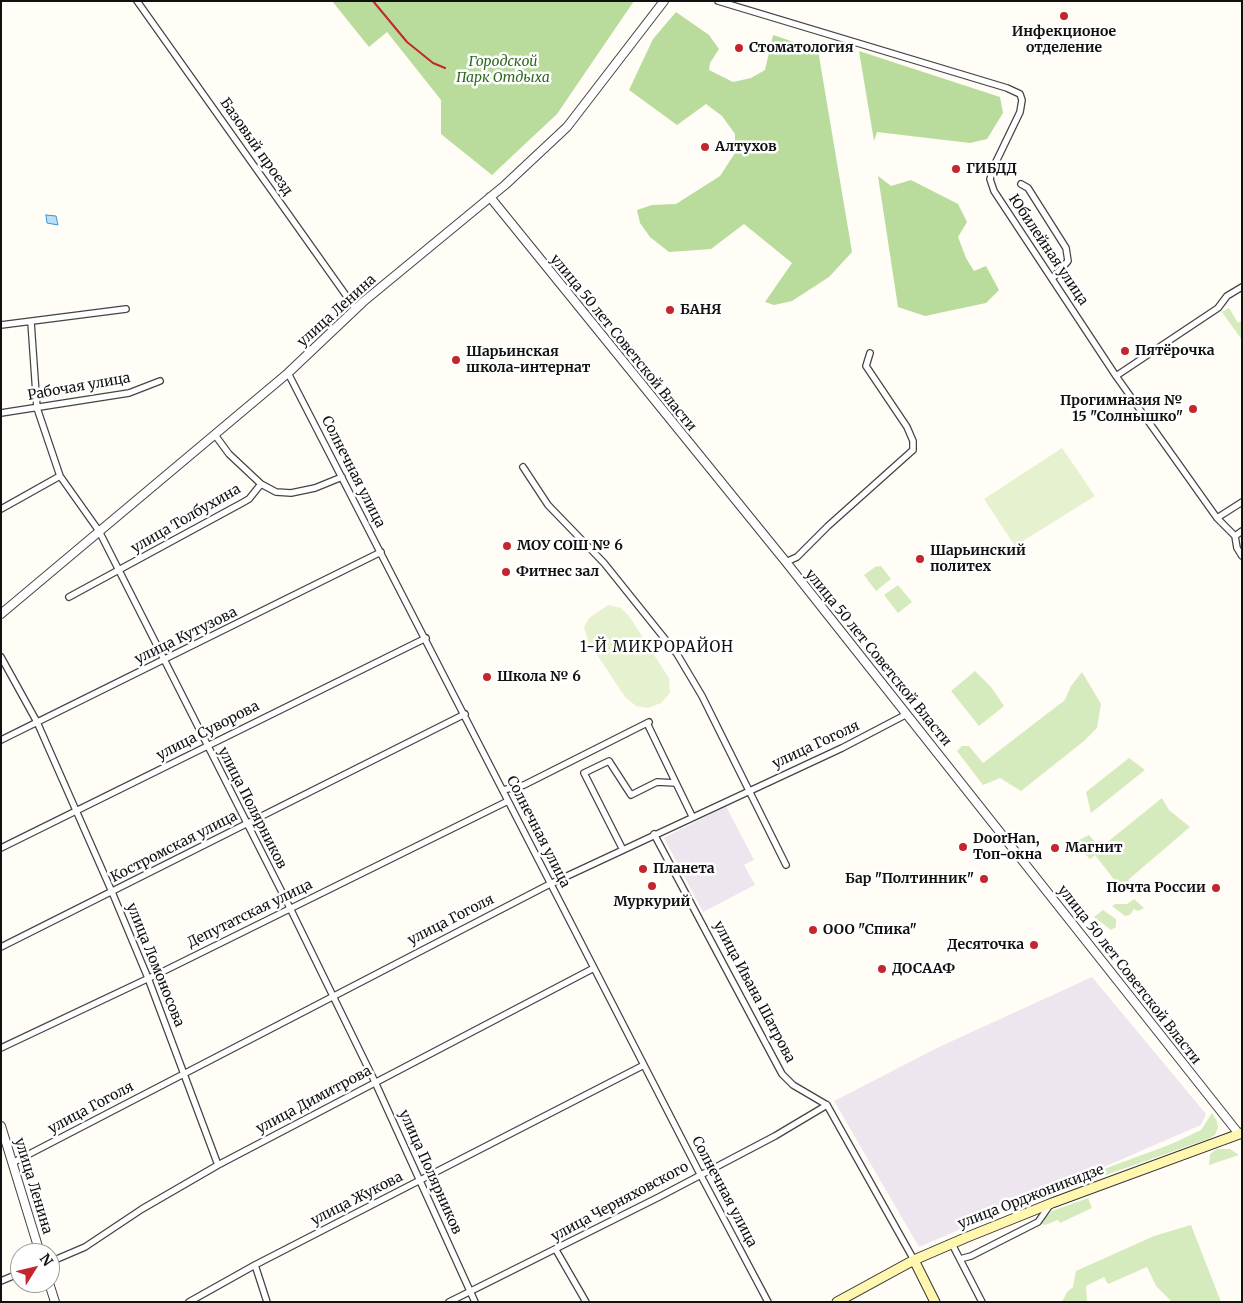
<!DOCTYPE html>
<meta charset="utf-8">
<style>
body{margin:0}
#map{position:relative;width:1243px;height:1303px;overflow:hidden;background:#fffdf5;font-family:Merriweather,serif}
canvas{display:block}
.frame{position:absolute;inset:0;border:2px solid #111;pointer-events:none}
.north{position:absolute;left:10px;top:1243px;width:50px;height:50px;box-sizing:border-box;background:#fff;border:1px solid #a0a0a0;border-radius:50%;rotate:54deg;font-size:14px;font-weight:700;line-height:20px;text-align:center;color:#111}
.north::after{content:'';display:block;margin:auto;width:18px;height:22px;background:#c4262e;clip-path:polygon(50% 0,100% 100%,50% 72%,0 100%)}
</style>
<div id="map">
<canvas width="1243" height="1303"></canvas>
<div class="frame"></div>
<div class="north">N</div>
</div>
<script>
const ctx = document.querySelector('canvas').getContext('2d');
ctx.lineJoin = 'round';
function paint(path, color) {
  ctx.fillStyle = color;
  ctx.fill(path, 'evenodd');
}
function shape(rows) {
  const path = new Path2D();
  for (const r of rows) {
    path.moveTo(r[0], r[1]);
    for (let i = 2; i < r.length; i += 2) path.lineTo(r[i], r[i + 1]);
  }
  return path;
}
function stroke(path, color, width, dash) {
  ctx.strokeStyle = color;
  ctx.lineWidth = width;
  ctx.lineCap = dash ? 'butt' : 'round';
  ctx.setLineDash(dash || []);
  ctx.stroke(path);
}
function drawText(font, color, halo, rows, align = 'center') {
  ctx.font = font + ' Merriweather,serif';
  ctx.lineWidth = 5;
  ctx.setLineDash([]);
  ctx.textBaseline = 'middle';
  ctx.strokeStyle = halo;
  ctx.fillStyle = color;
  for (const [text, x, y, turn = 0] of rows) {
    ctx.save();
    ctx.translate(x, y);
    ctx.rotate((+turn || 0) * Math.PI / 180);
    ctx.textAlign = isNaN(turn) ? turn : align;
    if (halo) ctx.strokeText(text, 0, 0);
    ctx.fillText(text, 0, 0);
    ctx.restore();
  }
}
paint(shape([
 [726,806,754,860,744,865,755,885,703,912,664,838],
 [1092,977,1206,1114,1201,1125,919,1247,834,1101,939,1047]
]), '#eee6ef');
paint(shape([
 [1229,308,1238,323,1242,320,1242,340,1222,312],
 [881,566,891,579,876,591,864,575,875,567],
 [898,585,912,602,898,613,884,595],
 [975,671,991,687,1004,706,979,726,951,691],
 [1082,672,1101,704,1097,728,1084,741,1021,791,1000,778,983,785,957,751,962,746,969,746,983,763,1065,700,1071,686],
 [1129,758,1145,770,1091,813,1086,792],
 [1162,798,1169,810,1190,827,1128,880,1138,892,1123,891,1095,855,1090,859,1079,848,1079,840,1089,835,1100,848],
 [1134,899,1144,908,1138,911,1134,909,1130,915,1125,916,1112,906,1115,904,1127,904],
 [1103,910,1116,919,1116,927,1111,930,1094,917],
 [1212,1113,1217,1121,1218,1128,1215,1135,1208,1139,1049,1195,1104,1169,1169,1145,1201,1130],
 [1217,1149,1230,1149,1239,1155,1209,1165,1210,1154],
 [1088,1198,1092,1208,1060,1223,1058,1220,1045,1225,1040,1223,1052,1211],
 [1191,1225,1221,1302,1172,1302,1156,1286,1147,1267,1108,1284,1104,1277,1086,1286,1087,1302,1062,1302,1067,1292,1073,1287,1076,1271,1154,1236]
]), '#d5ebbd');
paint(shape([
 [332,1,634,1,557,114,492,175,441,134,441,100,387,32,369,47],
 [676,12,709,35,719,49,710,63,709,70,733,82,751,78,765,70,773,35,818,50,852,252,829,277,792,301,774,305,765,302,792,263,744,224,711,249,669,252,650,237,640,223,637,210,652,205,676,204,720,176,735,153,735,134,722,116,706,104,677,125,629,90,653,39],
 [859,51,1000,97,1003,113,987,139,970,143,877,132,874,141],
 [878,176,891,186,911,180,958,204,967,222,958,237,966,258,974,271,986,266,999,290,986,303,925,316,898,307]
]), '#b9dc9c');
paint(shape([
 [1062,448,1095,496,1015,546,984,499],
 [608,605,621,608,629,616,669,678,670,693,661,703,648,708,636,706,625,697,588,641,584,627,589,618]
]), '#e6f2cf');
const water = shape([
 [46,215,56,216,58,225,47,223,46,215]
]);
paint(water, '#b9e0f7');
stroke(water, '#3f96cf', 1);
const minor = shape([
 [137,1,355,308],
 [718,1,1007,88,1020,94,1022,100,1020,112,994,166,990,179,994,191,1116,376,1217,518,1235,536],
 [1021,184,1028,188,1066,248,1068,261,1052,279],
 [31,322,37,408,60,476,99,531,290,908,375,1082,475,1302],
 [1,325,126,309],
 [288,373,700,1174,768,1302],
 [1116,376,1218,308,1227,296,1242,287],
 [1,413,129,393,160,381],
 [215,435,229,454,261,484],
 [523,467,548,505,604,563,677,654,702,696,786,865],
 [1,509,60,476],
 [1217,518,1242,502],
 [1235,536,1237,548,1242,556],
 [1235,536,1242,531],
 [786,562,797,557,828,526,913,450,913,441,907,427,866,366,870,353],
 [69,597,242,503,249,499,261,484,276,492,291,493,315,488,342,477],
 [1,657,37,722,112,892,148,978,218,1165],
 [647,723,676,783],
 [1,740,381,552],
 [503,790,524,785,649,722],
 [654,834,782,1074,793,1085,827,1105,914,1260],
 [1,848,426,638],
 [623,850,584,773,609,761,631,795,657,782,676,783,692,816],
 [1,947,465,714],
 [1,1048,166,970,508,801],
 [12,1163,550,884,842,748,907,714],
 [952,1244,982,1302],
 [556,1250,586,1302],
 [960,1259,971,1256,1038,1222,1050,1205],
 [50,1262,85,1247,142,1209,218,1165,594,968],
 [255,1265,267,1302],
 [1,1281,20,1273],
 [189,1302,255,1265,644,1065],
 [449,1302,659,1197,775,1136,827,1105]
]);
const tertiary = shape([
 [490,197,786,562,1239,1134],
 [1,614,288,373,363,302,505,185,567,127,664,1],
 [1,1126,40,1253],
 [49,1283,55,1302]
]);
const secondary = shape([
 [914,1260,935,1302],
 [837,1302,914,1260,965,1238,1052,1203,1242,1133]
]);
stroke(minor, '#444', 8);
stroke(tertiary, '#444', 10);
stroke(secondary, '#333', 11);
stroke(minor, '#fff', 5.5);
stroke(tertiary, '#fff', 8);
stroke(secondary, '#fff6b0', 9);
stroke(shape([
 [373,1,407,42,433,63,445,68]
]), '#c4262e', 2);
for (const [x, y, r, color] of [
 [1064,16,5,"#c4262e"],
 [739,48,5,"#c4262e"],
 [705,147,5,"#c4262e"],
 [956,169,5,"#c4262e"],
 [670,310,5,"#c4262e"],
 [1125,351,5,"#c4262e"],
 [456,360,5,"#c4262e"],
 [1193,409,5,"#c4262e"],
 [507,546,5,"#c4262e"],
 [920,559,5,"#c4262e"],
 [506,572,5,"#c4262e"],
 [487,677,5,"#c4262e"],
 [963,847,5,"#c4262e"],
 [1055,848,5,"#c4262e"],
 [643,869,5,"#c4262e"],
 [984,879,5,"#c4262e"],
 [652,886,5,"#c4262e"],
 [1216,888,5,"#c4262e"],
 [813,930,5,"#c4262e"],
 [1034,945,5,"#c4262e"],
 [882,969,5,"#c4262e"]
]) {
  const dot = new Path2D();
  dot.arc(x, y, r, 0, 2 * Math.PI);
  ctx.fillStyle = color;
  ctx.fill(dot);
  stroke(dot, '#fff', 2);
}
drawText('bold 14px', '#111', '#fff', [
 ["Инфекционое",1064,32,"center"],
 ["отделение",1064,48,"center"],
 ["Стоматология",749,48],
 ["Алтухов",715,147],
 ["ГИБДД",966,169],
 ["БАНЯ",680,310],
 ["Пятёрочка",1135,351],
 ["Шарьинская",466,352],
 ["школа-интернат",466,368],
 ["Прогимназия №",1183,401,"right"],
 ["15 \"Солнышко\"",1183,417,"right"],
 ["МОУ СОШ № 6",517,546],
 ["Шарьинский",930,551],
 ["политех",930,567],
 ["Фитнес зал",516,572],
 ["Школа № 6",497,677],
 ["DoorHan,",973,839],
 ["Топ-окна",973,855],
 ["Магнит",1065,848],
 ["Планета",653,869],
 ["Бар \"Полтинник\"",974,879,"right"],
 ["Почта России",1206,888,"right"],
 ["Муркурий",652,902,"center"],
 ["ООО \"Спика\"",823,930],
 ["Десяточка",1024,945,"right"],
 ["ДОСААФ",892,969]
], 'left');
drawText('italic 14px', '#2f6b1f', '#fff', [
 ["Городской",503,62],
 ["Парк Отдыха",503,78]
]);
drawText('14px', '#111', '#fff', [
 ["Базовый проезд",256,147,55],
 ["Юбилейная улица",1048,250,56],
 ["улица Ленина",337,311,-42],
 ["улица 50 лет Советской Власти",623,343,51],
 ["Рабочая улица",79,387,-10],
 ["Солнечная улица",353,472,63],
 ["улица Толбухина",186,519,-30],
 ["улица Кутузова",186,636,-26],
 ["улица 50 лет Советской Власти",878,658,51],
 ["улица Суворова",208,731,-27],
 ["улица Гоголя",816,745,-25],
 ["улица Полярников",252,808,63],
 ["Солнечная улица",538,832,63],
 ["Костромская улица",174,847,-27],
 ["Депутатская улица",250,914,-26],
 ["улица Гоголя",451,920,-27],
 ["улица Ломоносова",155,965,68],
 ["улица 50 лет Советской Власти",1129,975,52],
 ["улица Ивана Шатрова",754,992,62],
 ["улица Димитрова",314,1100,-28],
 ["улица Гоголя",91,1108,-28],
 ["улица Полярников",430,1172,66],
 ["улица Ленина",33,1186,73],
 ["Солнечная улица",724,1192,62],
 ["улица Орджоникидзе",1031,1197,-21],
 ["улица Жукова",357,1199,-27],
 ["улица Черняховского",620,1202,-28]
]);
ctx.letterSpacing = '1px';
drawText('15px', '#111', '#fff', [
 ["1-Й МИКРОРАЙОН",657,648]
]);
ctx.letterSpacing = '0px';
</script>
